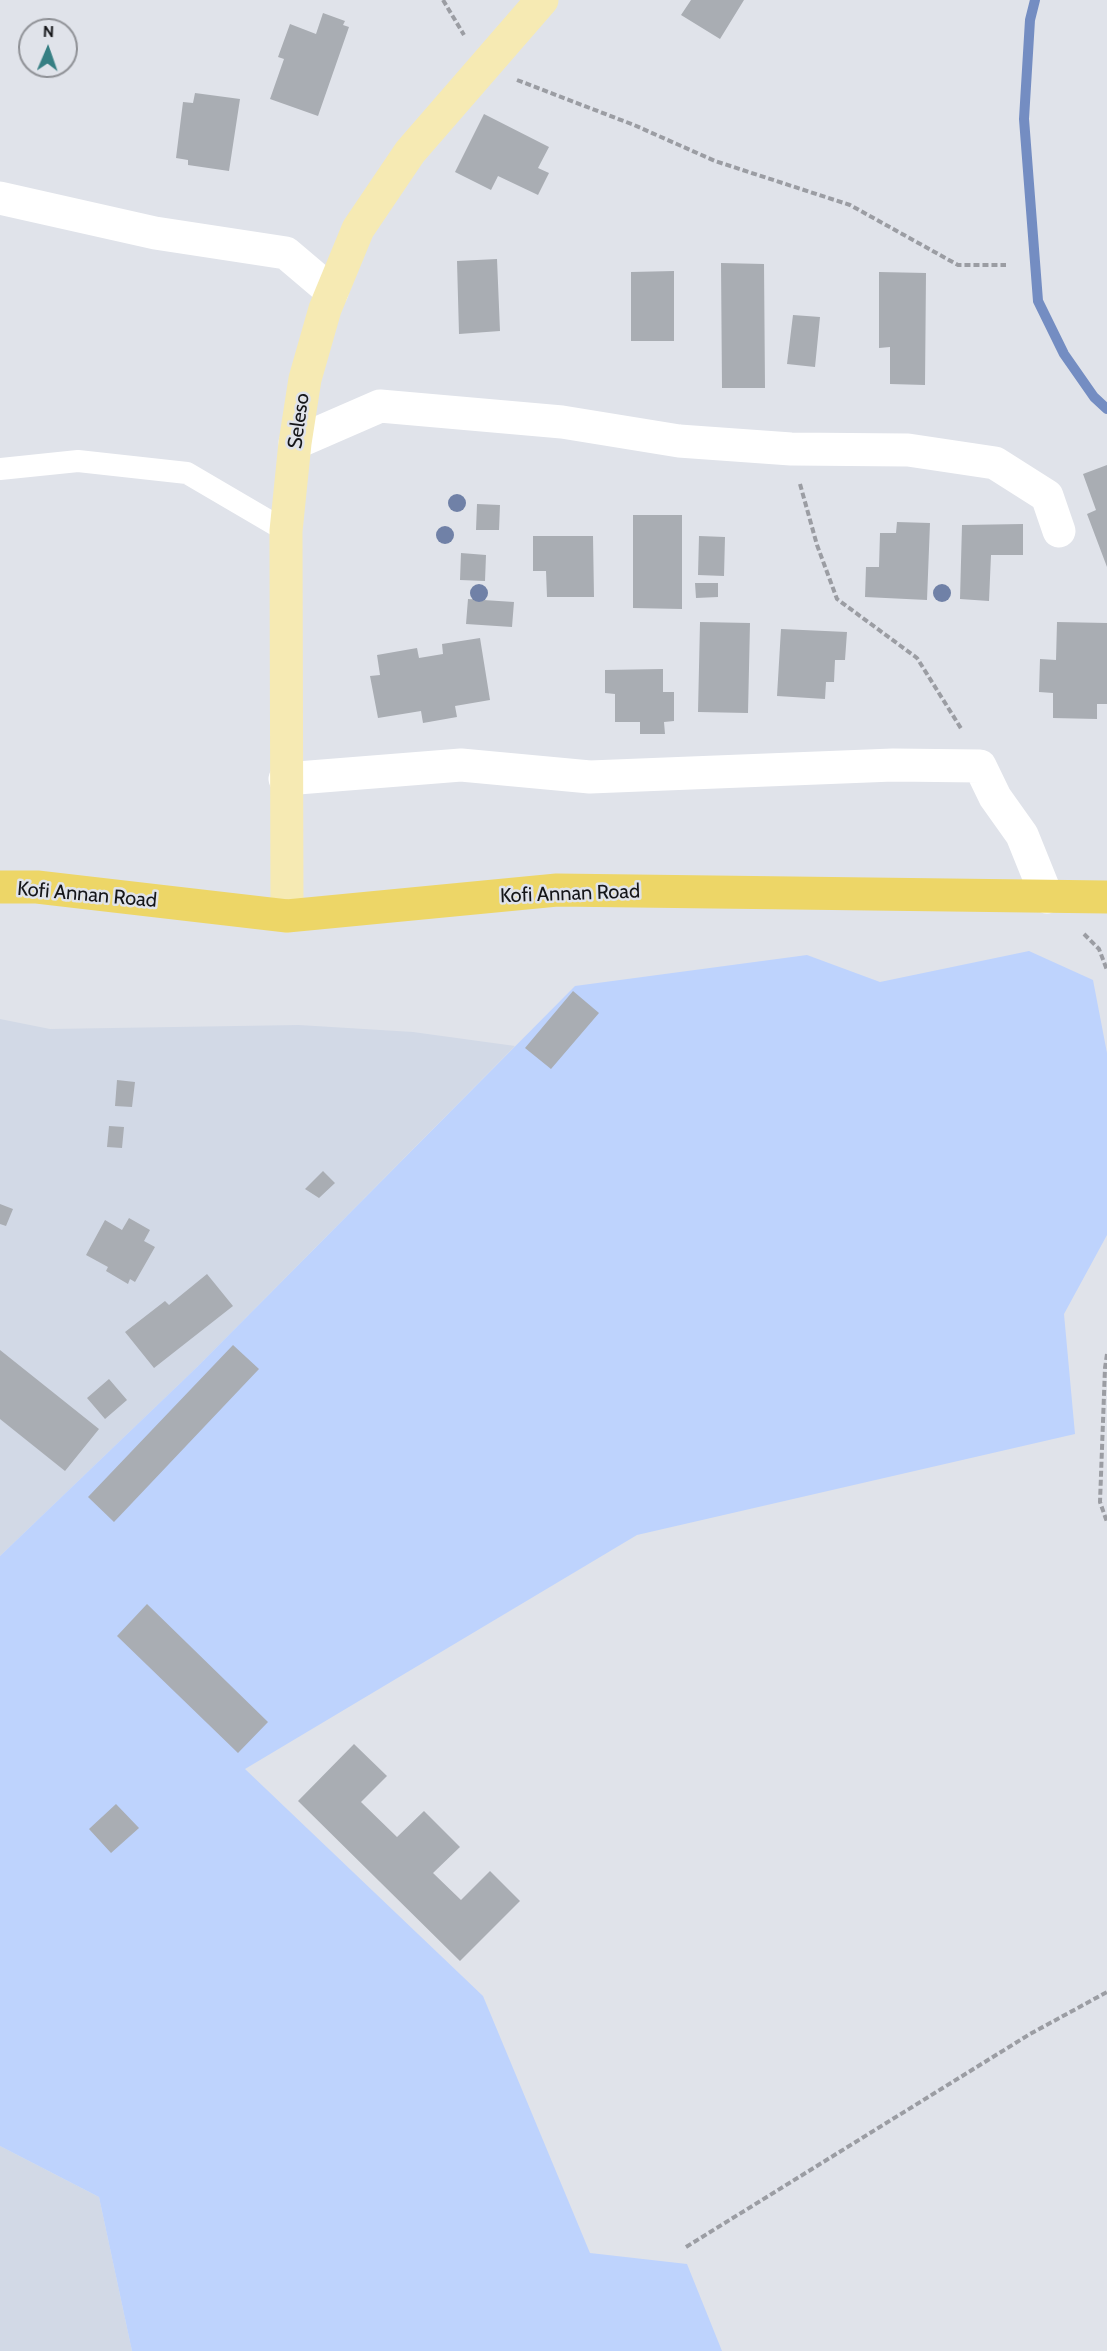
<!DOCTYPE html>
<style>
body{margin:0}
#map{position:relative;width:1107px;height:2351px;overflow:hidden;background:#e0e3ea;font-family:Cabin,sans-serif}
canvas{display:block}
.north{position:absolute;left:18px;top:18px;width:60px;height:60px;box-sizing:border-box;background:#e0e3ea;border:2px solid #8f9196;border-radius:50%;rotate:2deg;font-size:16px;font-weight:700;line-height:24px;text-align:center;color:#151619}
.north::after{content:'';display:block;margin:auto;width:21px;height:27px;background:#367f83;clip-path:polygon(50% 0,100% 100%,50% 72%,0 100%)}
</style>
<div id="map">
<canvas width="1107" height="2351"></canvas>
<div class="north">N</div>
</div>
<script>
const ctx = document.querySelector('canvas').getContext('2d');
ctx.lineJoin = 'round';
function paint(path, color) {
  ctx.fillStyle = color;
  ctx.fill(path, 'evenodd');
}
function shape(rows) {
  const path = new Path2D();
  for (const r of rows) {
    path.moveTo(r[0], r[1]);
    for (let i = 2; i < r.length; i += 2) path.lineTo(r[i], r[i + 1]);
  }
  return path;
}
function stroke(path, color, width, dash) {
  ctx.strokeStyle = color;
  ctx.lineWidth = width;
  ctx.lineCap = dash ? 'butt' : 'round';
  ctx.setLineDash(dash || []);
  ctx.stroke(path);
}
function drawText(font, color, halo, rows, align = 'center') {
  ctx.font = font + ' Cabin,sans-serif';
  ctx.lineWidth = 5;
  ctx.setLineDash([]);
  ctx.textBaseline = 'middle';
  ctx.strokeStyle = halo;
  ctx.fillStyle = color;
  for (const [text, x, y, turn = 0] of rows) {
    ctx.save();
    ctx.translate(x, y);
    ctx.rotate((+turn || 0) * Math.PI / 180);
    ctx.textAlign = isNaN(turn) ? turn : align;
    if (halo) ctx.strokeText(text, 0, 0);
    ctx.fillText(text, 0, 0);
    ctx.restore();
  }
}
paint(shape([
 [0,1019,50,1029,299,1025,413,1032,515,1046,197,1367,0,1556],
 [0,2146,99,2197,132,2351,0,2351]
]), '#d2d9e6');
paint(shape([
 [1029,951,1093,980,1107,1053,1107,1235,1064,1314,1075,1434,637,1535,245,1769,483,1996,590,2253,687,2264,722,2351,132,2351,99,2197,0,2146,0,1556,197,1367,575,986,807,955,880,982]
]), '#bed3fd');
stroke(shape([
 [1035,0,1030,20,1024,119,1038,301,1064,354,1094,397,1107,409]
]), '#748dc2', 10);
paint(shape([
 [691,0,744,0,720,39,681,15],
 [323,13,345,21,343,25,349,27,318,116,270,99,284,59,278,57,290,24,316,34],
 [195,93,240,99,229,171,188,165,188,160,176,158,183,102,193,103],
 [484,114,549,147,538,168,549,173,538,195,498,176,491,190,455,172],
 [497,259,500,331,459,334,457,261],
 [721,263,764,264,765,388,722,388],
 [674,271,674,341,631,341,631,272],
 [879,272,926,273,925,385,890,384,890,347,879,348],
 [793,315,820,317,815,367,787,364],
 [1107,465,1107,567,1087,514,1096,510,1083,474],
 [477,504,500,505,499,530,476,530],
 [633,515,682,515,682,609,633,608],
 [897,522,930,523,927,600,865,597,866,567,879,567,880,533,896,533],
 [1023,524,1023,555,991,555,989,601,960,599,962,525],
 [533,536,593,536,594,597,547,597,546,571,533,571],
 [699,536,725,537,724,576,698,575],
 [461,553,486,555,485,581,460,580],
 [695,583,718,583,718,597,696,598],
 [468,599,514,602,512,627,466,624],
 [700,622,750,623,748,713,698,712],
 [1057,622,1107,623,1107,704,1097,704,1097,719,1053,718,1053,693,1039,692,1040,659,1056,660],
 [781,629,847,632,845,660,835,660,834,682,826,682,825,699,777,696],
 [480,638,490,700,455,706,457,717,423,723,421,711,378,718,370,676,380,675,377,655,417,648,419,658,443,654,442,644],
 [663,669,663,692,674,692,674,721,664,722,665,734,640,734,640,722,615,722,615,694,605,693,605,670],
 [573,991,599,1013,551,1069,525,1048],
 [117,1080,135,1082,132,1107,115,1106],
 [109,1126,124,1127,122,1148,107,1147],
 [323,1171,335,1183,319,1198,305,1189],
 [0,1204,13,1209,6,1226,0,1224],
 [129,1218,150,1230,144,1241,155,1247,135,1282,130,1279,128,1284,106,1271,108,1267,86,1255,105,1220,122,1230],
 [207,1274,233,1306,154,1368,125,1332,165,1301,169,1305],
 [233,1345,259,1369,114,1522,88,1497],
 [0,1350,99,1429,65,1471,0,1419],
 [109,1379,127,1400,105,1419,87,1398],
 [147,1604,268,1722,238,1753,117,1636],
 [354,1744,387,1776,361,1802,397,1837,424,1811,460,1847,433,1873,461,1900,490,1871,520,1901,460,1961,298,1801],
 [116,1804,139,1828,111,1853,89,1829]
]), '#a9adb3');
stroke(shape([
 [443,0,464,35],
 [517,80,634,125,715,161,850,205,958,265,1006,265],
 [800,484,817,545,837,599,917,658,962,730],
 [1084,934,1099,949,1107,970],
 [1107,1354,1105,1368,1100,1502,1107,1522],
 [686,2247,1030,2034,1107,1992]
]), '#9b9da3', 4, [6, 3]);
stroke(shape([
 [0,469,78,461,187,473,286,531]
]), '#fff', 22);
stroke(shape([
 [0,198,155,233,286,253,332,292],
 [295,443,380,406,562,422,679,441,791,449,908,450,995,463,1047,496,1059,531],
 [285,779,461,765,590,777,893,765,980,766,995,797,1022,835,1047,897]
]), '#fff', 33);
stroke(shape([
 [287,916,286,531,295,443,305,379,325,309,358,229,410,152,542,0]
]), '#f6eab3', 33);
stroke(shape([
 [0,887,37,887,287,916,557,890,1107,897]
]), '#edd667', 33);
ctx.fillStyle = '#7081a7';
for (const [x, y] of [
 [457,503],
 [445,535],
 [479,593],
 [942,593]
]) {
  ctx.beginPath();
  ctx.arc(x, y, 9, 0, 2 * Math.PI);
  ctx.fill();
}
drawText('20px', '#151619', '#e0e3ea', [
 ["Seleso",299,421,-82],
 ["Kofi Annan Road",570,894,-2],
 ["Kofi Annan Road",87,895,5]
]);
</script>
